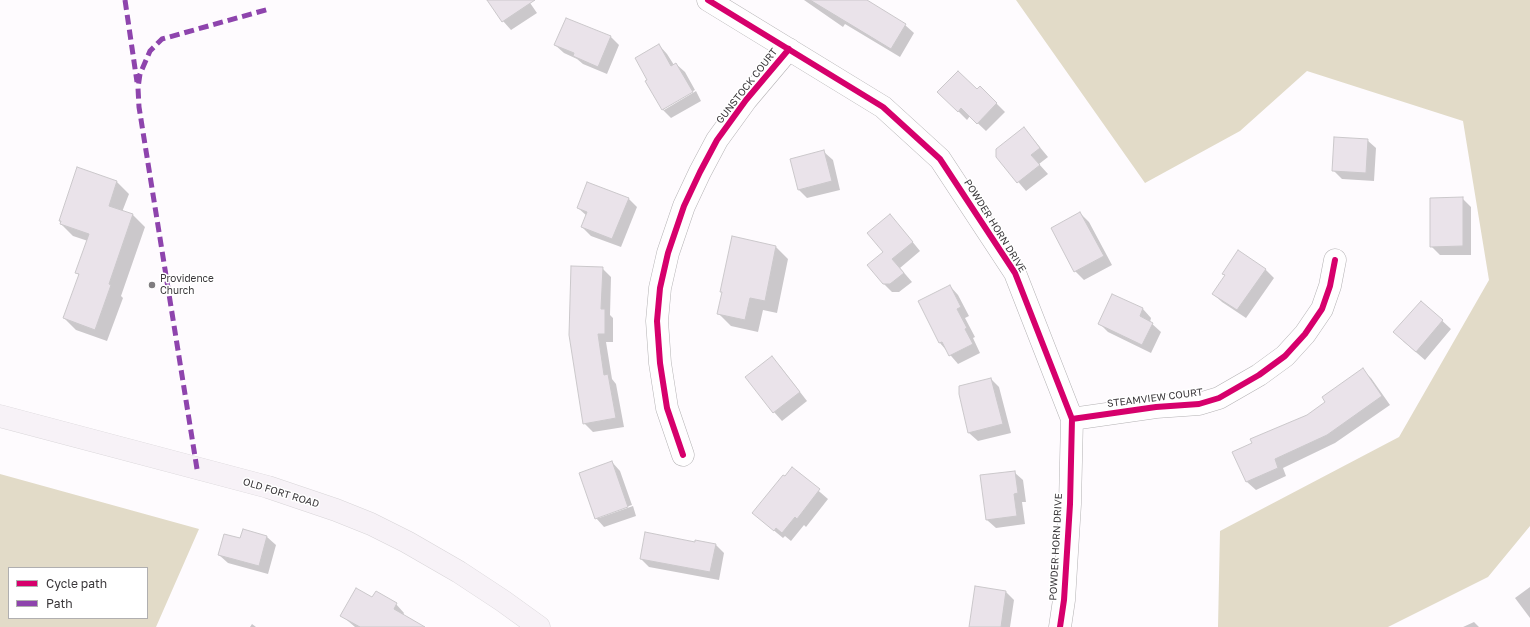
<!DOCTYPE html>
<style>
body{margin:0}
#map{position:relative;width:1530px;height:627px;overflow:hidden;background:#fefbfe;font-family:"Golos Text",sans-serif}
canvas{display:block}
.legend{position:absolute;left:8px;top:567px;width:140px;height:52px;box-sizing:border-box;background:#fff;border:1px solid #b0afb0;margin:0;padding:5px 7px;list-style:none;font-size:12px;color:#3a373a}
.legend li{display:flex;align-items:center;gap:8px;height:20px}
.legend b{width:20px;border:1px solid #b0afb0}
</style>
<div id="map">
<canvas width="1530" height="627"></canvas>
<ul class="legend">
<li><b style="height:5px;background:#d6006c"></b>Cycle path</li>
<li><b style="height:5px;background:#8e44ad"></b>Path</li>
</ul>
</div>
<script>
const ctx = document.querySelector('canvas').getContext('2d');
ctx.lineJoin = 'round';
function paint(path, color) {
  ctx.fillStyle = color;
  ctx.fill(path, 'evenodd');
}
function shape(rows) {
  const path = new Path2D();
  for (const r of rows) {
    path.moveTo(r[0], r[1]);
    for (let i = 2; i < r.length; i += 2) path.lineTo(r[i], r[i + 1]);
  }
  return path;
}
function stroke(path, color, width, dash) {
  ctx.strokeStyle = color;
  ctx.lineWidth = width;
  ctx.lineCap = dash ? 'butt' : 'round';
  ctx.setLineDash(dash || []);
  ctx.stroke(path);
}
function drawText(font, color, halo, rows, align = 'center') {
  ctx.font = font + ' "Golos Text",sans-serif';
  ctx.lineWidth = 3;
  ctx.setLineDash([]);
  ctx.textBaseline = 'middle';
  ctx.strokeStyle = halo;
  ctx.fillStyle = color;
  for (const [text, x, y, turn = 0] of rows) {
    ctx.save();
    ctx.translate(x, y);
    ctx.rotate((+turn || 0) * Math.PI / 180);
    ctx.textAlign = isNaN(turn) ? turn : align;
    if (halo) ctx.strokeText(text, 0, 0);
    ctx.fillText(text, 0, 0);
    ctx.restore();
  }
}
paint(shape([
 [1016,0,1530,0,1530,526,1488,577,1388,627,1218,627,1220,531,1399,437,1489,280,1463,121,1307,71,1240,131,1145,183],
 [0,474,199,529,156,627,0,627],
 [9,568,147,568,147,618,9,618]
]), '#e2dbc8');
paint(shape([
 [488,0,528,0,537,13,511,30,503,21],
 [804,0,866,0,905,25,914,33,900,57,845,24,843,27],
 [567,19,611,37,619,45,607,74,583,64,577,59,564,53,555,45],
 [659,45,667,54,674,65,676,64,685,72,695,90,664,108,664,110,696,91,701,101,671,118,663,110,646,82,648,80],
 [980,87,1005,112,986,131,970,116,967,120,939,92,977,91],
 [1024,128,1048,157,1039,164,1048,174,1026,191,997,157],
 [1367,140,1376,148,1374,181,1342,179,1333,170],
 [824,152,833,160,840,190,807,198,799,190],
 [78,168,117,182,129,194,122,212,133,215,145,227,121,296,123,298,107,341,76,330,64,318,79,275,77,273,88,241,73,236,61,224,60,220],
 [628,198,637,207,621,247,591,236,582,227,587,216,578,208],
 [1462,198,1471,207,1471,255,1440,255,1431,246],
 [1080,213,1089,222,1112,265,1084,280,1075,271],
 [898,224,920,251,900,268,912,282,899,292,892,292,883,283,884,252],
 [776,247,788,259,777,313,763,310,758,332,731,326,719,314,723,293,721,291],
 [602,268,611,277,610,315,613,318,613,342,606,342,612,379,616,384,624,427,593,432,584,423],
 [1265,269,1274,278,1246,318,1222,302,1213,294,1226,276,1224,274],
 [950,286,958,295,969,316,965,318,975,337,973,338,980,353,958,364,940,343,919,302],
 [1113,295,1143,309,1151,318,1150,322,1161,332,1151,353,1108,332,1099,323],
 [1422,302,1451,329,1425,360,1403,341],
 [772,358,780,366,807,401,782,421,774,412],
 [1362,370,1371,378,1390,405,1335,443,1283,468,1286,476,1256,490,1247,482,1234,453,1307,416,1327,402],
 [991,379,999,387,1011,433,978,441,969,433],
 [612,462,620,471,632,505,599,516,599,518,633,506,636,516,604,527,596,518],
 [792,468,828,499,806,527,804,525,791,541,785,536,783,538,753,513],
 [1014,472,1023,480,1026,502,1022,502,1025,524,996,528,987,520],
 [244,531,267,537,276,545,268,574,228,563,219,555,241,540],
 [696,544,716,545,724,553,719,580,649,567,641,559],
 [1530,587,1530,618,1515,598],
 [1006,592,1014,600,1010,627,970,627],
 [372,598,396,604,404,613,403,615,423,627,355,627,341,615],
 [1474,622,1479,627,1463,627],
 [252,624,256,627,250,627]
]), '#0003');
const building = shape([
 [487,0,535,0,502,22,487,0],
 [810,0,867,0,906,24,891,49,810,0],
 [566,18,611,36,598,67,573,56,574,53,554,45,566,18],
 [659,44,671,66,676,63,693,92,662,110,645,81,647,80,635,58,659,44],
 [958,71,977,89,980,86,997,103,977,124,961,108,958,112,937,92,958,71],
 [1024,127,1040,148,1031,155,1040,165,1017,183,996,157,996,149,1024,127],
 [1334,137,1368,139,1366,173,1332,171,1334,137],
 [824,150,832,181,798,190,790,159,824,150],
 [77,167,117,181,109,206,133,214,109,284,111,285,95,330,63,318,79,274,75,273,89,234,60,224,61,221,59,221,77,167],
 [587,182,629,198,612,239,581,227,587,212,577,208,587,182],
 [1463,197,1463,246,1430,247,1430,198,1463,197],
 [1080,212,1104,256,1074,272,1051,228,1080,212],
 [890,214,913,242,892,259,904,273,890,284,883,284,867,265,883,252,867,233,890,214],
 [732,236,776,246,765,301,750,298,745,320,717,314,722,292,720,292,732,236],
 [1238,250,1266,269,1237,310,1212,294,1225,275,1222,274,1238,250],
 [571,266,603,267,601,309,605,309,605,334,598,334,604,375,608,374,616,418,583,424,569,335,571,266],
 [950,285,961,307,957,309,967,328,965,329,973,344,949,356,942,342,939,343,918,301,950,285],
 [1112,294,1143,308,1140,316,1153,323,1142,345,1098,324,1112,294],
 [1421,301,1443,320,1416,352,1393,332,1421,301],
 [772,356,800,392,773,413,745,377,772,356],
 [1363,368,1382,396,1327,435,1275,459,1278,468,1246,482,1232,452,1252,443,1250,439,1307,415,1325,402,1322,397,1363,368],
 [991,378,1003,424,968,433,959,394,959,386,991,378],
 [612,461,628,507,595,519,579,473,612,461],
 [792,467,820,489,797,519,795,517,782,533,776,528,774,531,752,513,783,475,785,476,792,467],
 [1015,471,1018,493,1014,494,1017,516,986,520,980,475,1015,471],
 [243,529,267,536,259,566,218,555,224,534,240,538,243,529],
 [645,532,695,542,695,540,716,544,710,572,640,559,645,532],
 [975,586,1006,591,1001,627,969,627,975,586],
 [356,588,372,597,376,591,397,603,394,609,425,627,360,627,340,616,356,588]
]);
paint(building, '#eae3ea');
stroke(building, '#cbc8cb', 1);
const minor = shape([
 [708,0,883,107,940,159,1015,273,1072,419,1070,504,1064,600,1060,627],
 [1072,419,1156,407,1199,404,1219,398,1259,375,1285,356,1305,334,1322,309,1330,286,1335,260],
 [683,455,667,408,660,363,657,321,660,288,668,253,684,206,700,172,717,140,746,100,789,49]
]);
const major = shape([
 [0,416,268,487,336,510,371,524,407,542,459,572,503,601,539,627]
]);
stroke(minor, '#b4b2b4', 23);
stroke(major, '#d8d5d8', 23);
stroke(minor, '#fffeff', 22);
stroke(major, '#f7f2f7', 22);
stroke(shape([
 [125,0,137,82],
 [197,469,139,107,138,88,140,74,150,51,162,39,269,9]
]), '#8e44ad', 5, [10, 5]);
stroke(shape([
 [708,0,883,107,940,159,1015,273,1072,419,1070,504,1064,600,1060,627],
 [1072,419,1156,407,1199,404,1219,398,1259,375,1285,356,1305,334,1322,309,1330,286,1335,260],
 [683,455,667,408,660,363,657,321,660,288,668,253,684,206,700,172,717,140,746,100,789,49]
]), '#d6006c', 6);
for (const [x, y, r, color] of [
 [152,285,4,"#7f7c7f"]
]) {
  const dot = new Path2D();
  dot.arc(x, y, r, 0, 2 * Math.PI);
  ctx.fillStyle = color;
  ctx.fill(dot);
  stroke(dot, '#fff', 1.5);
}
drawText('10px', '#3a373a', '#fff', [
 ["GUNSTOCK COURT",747,86,-52],
 ["POWDER HORN DRIVE",995,226,58],
 ["STEAMVIEW COURT",1155,398,-7],
 ["OLD FORT ROAD",281,493,17],
 ["POWDER HORN DRIVE",1056,547,-87]
]);
drawText('10px', '#3a373a', '#fff', [
 ["Providence",160,279],
 ["Church",160,291]
], 'left');
</script>
